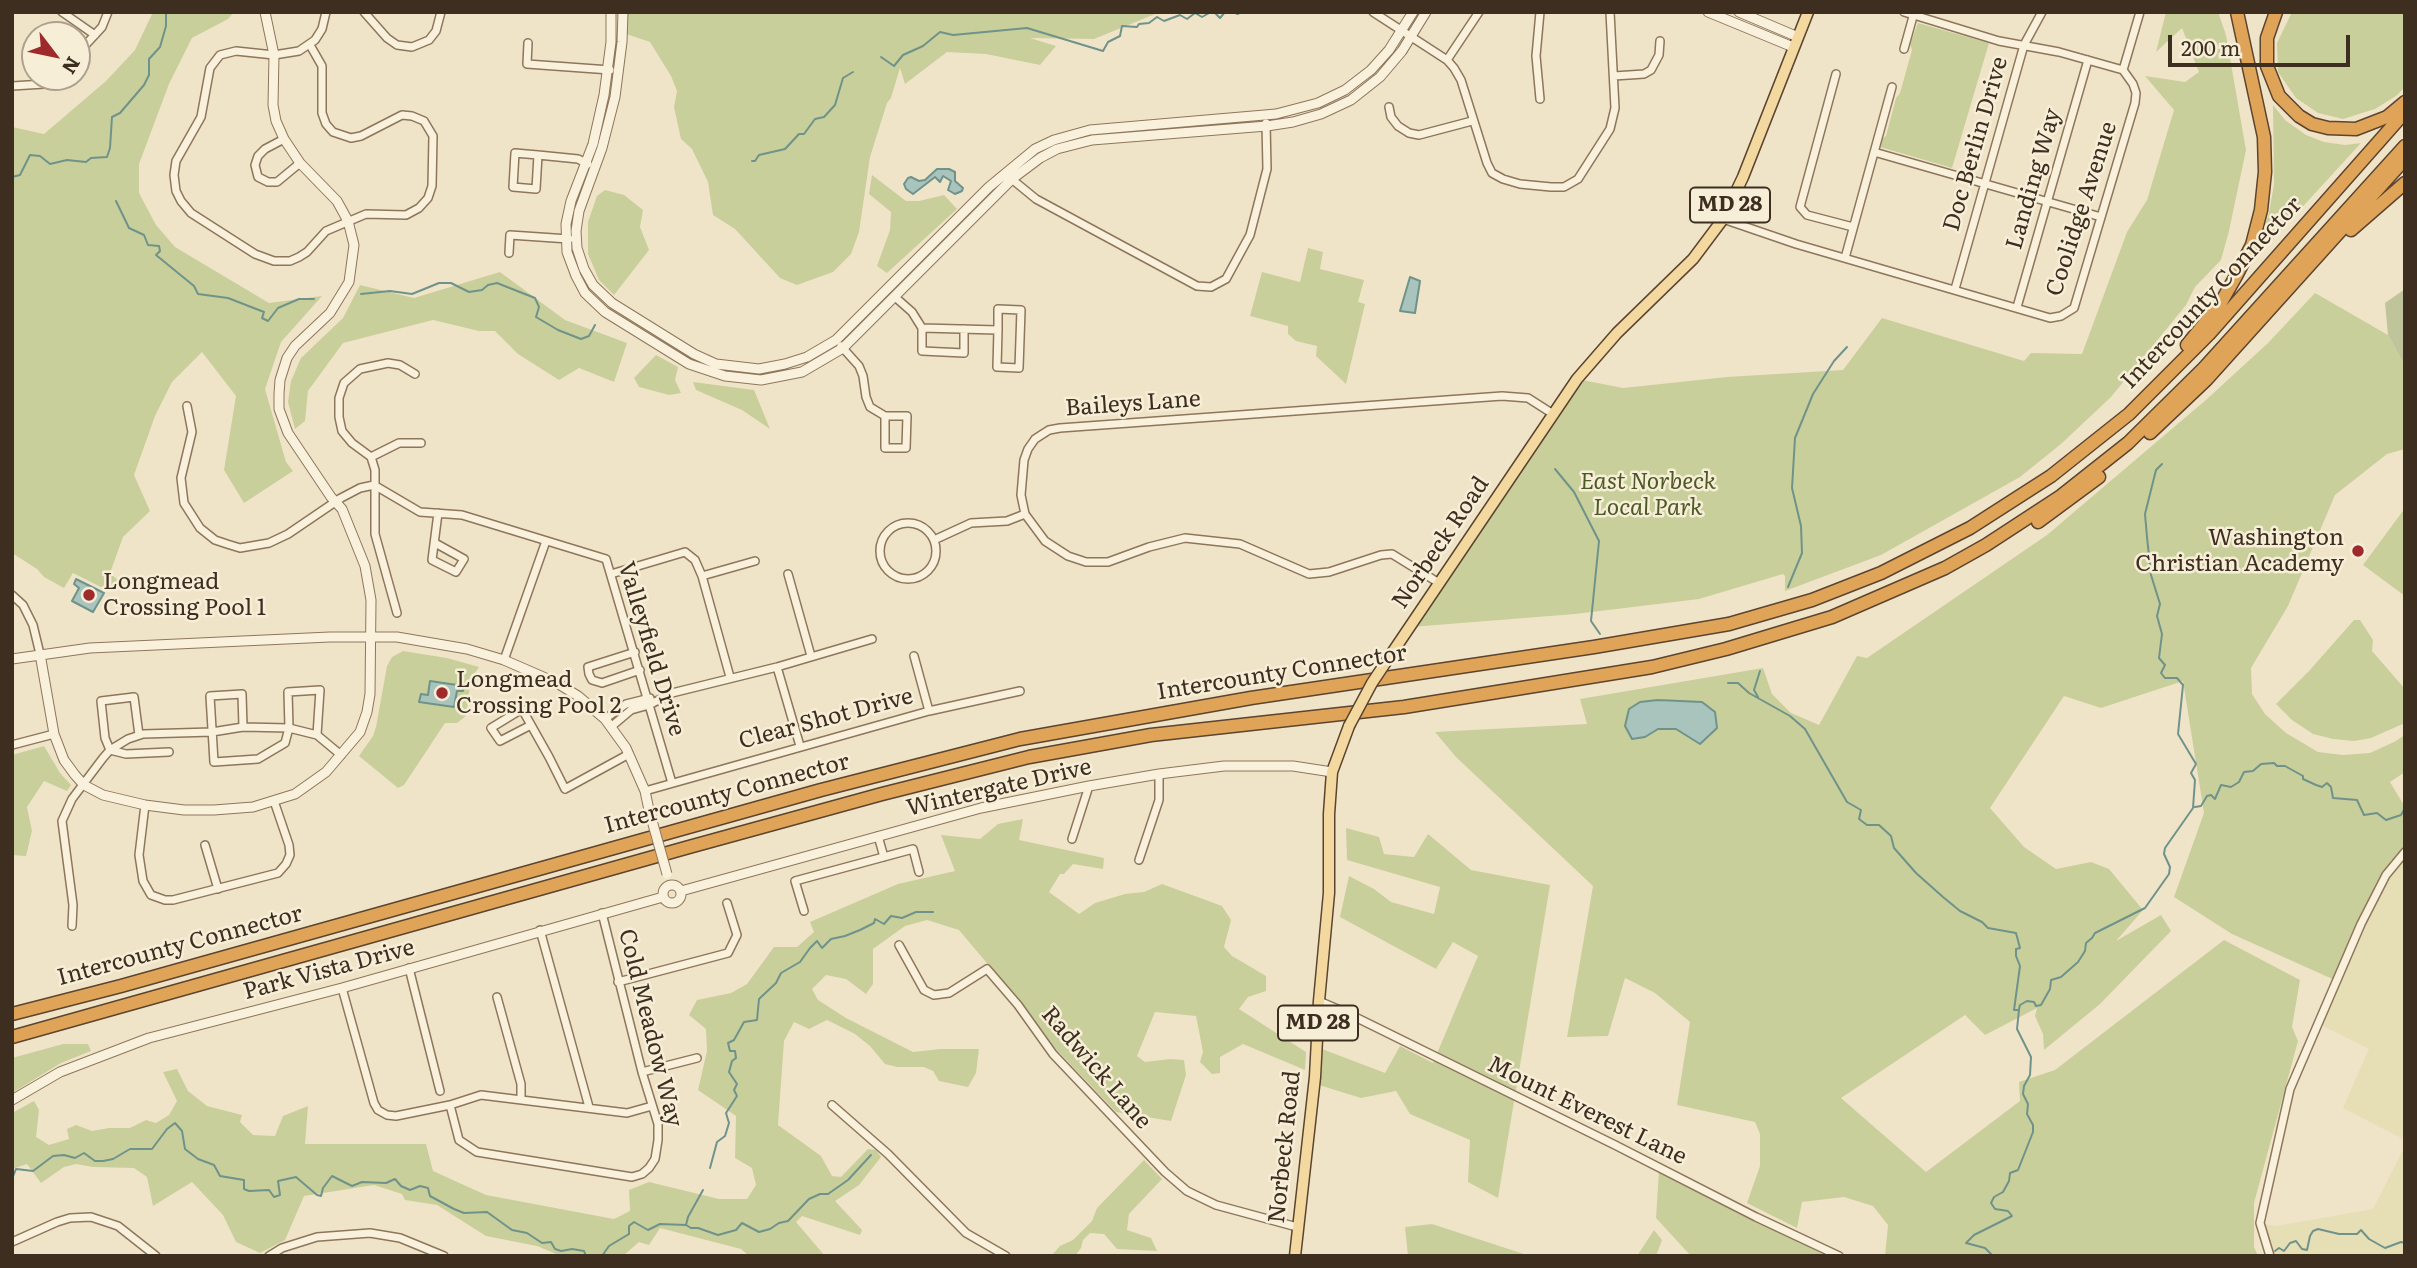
<!DOCTYPE html>
<style>
body{margin:0}
#map{position:relative;width:2417px;height:1268px;overflow:hidden;background:#f0e4c8;font-family:Literata,serif}
canvas{display:block}
.frame{position:absolute;inset:0;border:14px solid #3d2e20;pointer-events:none}
.north{position:absolute;left:21px;top:21px;width:70px;height:70px;box-sizing:border-box;background:#f7eed8;border:2px solid #ada18e;border-radius:50%;rotate:122deg;font-size:19px;font-weight:700;line-height:28px;text-align:center;color:#3d2e20}
.north::after{content:'';display:block;margin:auto;width:24px;height:32px;background:#9e2a2b;clip-path:polygon(50% 0,100% 100%,50% 72%,0 100%)}
.scale{position:absolute;left:2168px;top:35px;width:182px;height:32px;box-sizing:border-box;border:4px solid #3d2e20;border-top:0;padding-left:9px;font-size:21px;line-height:24px;white-space:nowrap;color:#3d2e20;-webkit-text-stroke:5px #f7eed8;paint-order:stroke}
</style>
<div id="map">
<canvas width="2417" height="1268"></canvas>
<div class="frame"></div>
<div class="north">N</div>
<div class="scale">200 m</div>
</div>
<script>
const ctx = document.querySelector('canvas').getContext('2d');
ctx.lineJoin = 'round';
function paint(path, color) {
  ctx.fillStyle = color;
  ctx.fill(path, 'evenodd');
}
function shape(rows) {
  const path = new Path2D();
  for (const r of rows) {
    if (r.length === 3) {
      path.moveTo(r[0] + r[2], r[1]);
      path.arc(r[0], r[1], r[2], 0, 2 * Math.PI);
      continue;
    }
    path.moveTo(r[0], r[1]);
    for (let i = 2; i < r.length; i += 2) path.lineTo(r[i], r[i + 1]);
  }
  return path;
}
function stroke(path, color, width, dash) {
  ctx.strokeStyle = color;
  ctx.lineWidth = width;
  ctx.lineCap = dash ? 'butt' : 'round';
  ctx.setLineDash(dash || []);
  ctx.stroke(path);
}
function drawText(font, color, halo, rows, align = 'center') {
  ctx.font = font + ' Literata,serif';
  ctx.lineWidth = 5;
  ctx.setLineDash([]);
  ctx.textBaseline = 'middle';
  ctx.strokeStyle = halo;
  ctx.fillStyle = color;
  for (const [text, x, y, turn = 0] of rows) {
    ctx.save();
    ctx.translate(x, y);
    ctx.rotate((+turn || 0) * Math.PI / 180);
    ctx.textAlign = isNaN(turn) ? turn : align;
    if (halo) ctx.strokeText(text, 0, 0);
    ctx.fillText(text, 0, 0);
    ctx.restore();
  }
}
paint(shape([
 [2405,852,2405,1140,2343,1108,2369,1049,2317,1023,2386,875],
 [2405,1146,2405,1256,2270,1256,2260,1223,2276,1226,2373,1209]
]), '#e6deb5');
paint(shape([
 [153,12,234,12,228,19,192,38,169,84,139,164,139,193,156,225,175,247,269,303,322,296,281,342,265,389,286,462,293,471,244,503,224,470,236,396,202,352,172,382,155,416,134,475,150,511,123,537,110,573,125,587,107,590,73,573,64,588,44,577,37,569,12,553,12,127,44,134,106,81,135,50],
 [626,12,1160,12,1094,39,1030,38,1056,46,1040,65,986,54,947,52,905,84,900,68,891,98,887,103,870,157,859,232,851,254,833,272,797,285,780,278,735,229,713,215,708,182,692,149,681,139,674,107,677,91,671,76,650,42,626,34],
 [2166,12,2218,12,2226,35,2246,150,2229,231,2221,260,2195,287,2186,305,2111,397,2061,444,2020,477,1881,555,1785,591,1785,576,1783,574,1699,599,1575,614,1411,627,1577,379,1623,388,1727,377,1843,370,1882,318,2024,361,2031,353,2082,354,2127,232,2147,200,2174,110,2145,76,2185,82,2199,72,2182,28,2156,52],
 [2292,12,2405,12,2405,87,2396,96,2375,109,2343,119,2318,113,2296,98,2278,72,2277,43],
 [1918,23,1989,43,1952,168,1880,147,1880,140,1886,136,1896,98,1900,93,1912,50,1910,44],
 [2273,105,2285,120,2306,135,2324,142,2345,145,2361,143,2253,261,2269,213,2274,184],
 [872,175,906,201,919,201,944,195,957,209,887,273,877,266,890,230,891,212,869,194],
 [605,190,624,195,643,210,640,227,649,250,614,295,599,280,588,254,588,222,597,196],
 [1308,248,1323,252,1320,269,1364,280,1358,302,1365,304,1346,384,1316,356,1317,346,1296,341,1288,334,1288,326,1250,316,1262,272,1300,282],
 [500,272,565,320,627,343,614,382,579,368,559,380,518,354,495,331,479,331,433,320,343,343,308,391,305,421,295,429,288,402,291,381,301,358,343,318,360,285,414,298],
 [2315,293,2388,335,2405,366,2405,449,2387,454,2335,495,2288,606,2251,668,2252,694,2265,714,2286,733,2318,752,2343,755,2370,753,2394,742,2405,735,2405,772,2390,782,2405,807,2405,852,2386,875,2337,981,2232,934,2174,897,2204,813,2183,681,2101,708,2064,696,1990,808,2024,847,2056,869,2091,862,2109,869,2143,910,2116,941,2161,915,2171,931,2100,1004,2044,1050,2043,1034,2035,1016,2037,1008,1985,1035,1965,1015,1841,1098,1926,1172,2020,1101,2019,1082,2055,1070,2224,940,2300,980,2292,1027,2298,1041,2254,1203,2254,1247,2258,1256,1885,1256,1888,1225,1873,1206,1844,1197,1802,1202,1797,1228,1747,1203,1760,1166,1760,1134,1755,1122,1677,1105,1690,1022,1655,993,1625,978,1608,1036,1567,1037,1593,886,1456,757,1435,732,1587,724,1580,699,1763,668,1772,694,1791,713,1819,725,1857,656,1867,658,2047,535,2207,399,2268,343],
 [656,355,678,367,675,380,681,393,669,395,639,387,634,378],
 [693,382,754,390,770,429,742,410,696,390],
 [2405,508,2405,596,2363,565],
 [2354,620,2360,620,2373,640,2372,651,2405,689,2405,723,2371,738,2354,741,2333,739,2313,734,2292,720,2276,704,2309,671],
 [403,651,447,658,479,667,471,679,466,716,457,723,445,723,404,785,398,788,359,756,373,736,376,727,387,666,392,657],
 [44,746,60,773,71,785,67,791,44,781,27,807,32,831,26,856,12,855,12,755],
 [1023,819,1019,840,1104,858,1103,869,1073,864,1064,874,1060,874,1049,892,1079,914,1095,903,1125,894,1144,892,1162,884,1222,906,1231,920,1224,947,1232,956,1266,976,1266,991,1248,997,1239,1009,1306,1052,1305,1070,1243,1044,1220,1057,1220,1073,1212,1074,1200,1062,1203,1052,1196,1016,1155,1012,1137,1056,1145,1062,1170,1059,1184,1060,1186,1075,1171,1121,1116,1112,1052,1045,1023,1006,959,930,927,920,905,926,873,949,873,984,866,994,846,979,826,975,812,989,818,1000,846,1018,913,1052,940,1049,979,1049,976,1073,968,1087,939,1081,933,1071,924,1067,897,1067,885,1064,870,1046,855,1034,827,1020,809,1029,794,1022,784,1041,778,1125,821,1156,832,1176,841,1177,868,1149,876,1150,881,1157,859,1185,835,1201,862,1230,860,1235,802,1216,796,1222,825,1256,749,1256,741,1249,660,1228,649,1245,639,1242,623,1256,561,1256,537,1246,486,1236,437,1205,405,1200,402,1194,374,1185,304,1196,285,1240,260,1253,236,1242,223,1215,192,1182,153,1206,147,1177,134,1168,93,1167,76,1164,64,1167,41,1183,27,1164,12,1169,12,1113,34,1101,39,1110,36,1137,49,1145,69,1139,67,1129,76,1125,92,1131,109,1128,130,1128,146,1120,156,1123,169,1115,177,1101,163,1072,177,1069,188,1091,207,1106,242,1115,240,1122,253,1135,275,1136,283,1116,308,1106,305,1144,426,1144,433,1171,486,1195,614,1219,630,1211,629,1190,649,1182,719,1199,747,1199,756,1185,752,1168,735,1158,736,1116,698,1090,707,1051,706,1029,689,1015,697,1000,731,993,747,984,774,947,797,947,814,932,810,922,898,884,955,871,941,835,980,839,998,824],
 [1346,828,1379,837,1384,854,1414,857,1428,834,1471,870,1550,885,1498,1198,1468,1182,1470,1140,1410,1114,1396,1091,1361,1098,1319,1085,1322,1049,1385,1073,1400,1046,1433,1063,1478,956,1453,942,1436,969,1340,917,1349,876,1374,889,1391,902,1434,914,1440,887,1347,860],
 [63,1044,88,1044,91,1051,61,1063,12,1093,12,1058],
 [1144,1160,1162,1179,1129,1214,1127,1230,1151,1238,1157,1251,1117,1249,1104,1234,1090,1233,1083,1240,1081,1248,1075,1256,1051,1256,1060,1246,1073,1240,1092,1221,1097,1208],
 [1659,1170,1826,1256,1691,1256,1656,1218],
 [1432,1224,1527,1255,1532,1256,1408,1256,1405,1227],
 [1654,1230,1662,1240,1656,1256,1637,1256]
]), '#c9cf9b');
paint(shape([
 [2405,289,2405,366,2388,335,2385,303]
]), '#bfc49a');
const water = shape([
 [937,169,949,169,955,172,955,181,963,188,962,191,955,194,948,190,951,181,943,176,940,182,935,177,913,194,906,189,904,184,908,178,911,177,919,181,925,180,937,169],
 [1410,277,1420,281,1415,313,1400,311,1410,277],
 [76,579,104,593,93,612,72,601,79,588,74,584,76,579],
 [430,681,464,686,463,691,457,691,454,707,419,702,421,694,428,695,430,681],
 [1658,700,1702,702,1715,712,1717,728,1700,744,1676,729,1658,729,1645,737,1632,739,1625,726,1629,709,1640,702,1658,700]
]);
paint(water, '#a9c4bc');
stroke(water, '#6f938a', 2);
stroke(shape([
 [1214,12,1220,18,1225,12],
 [1234,12,1237,14,1243,12],
 [881,57,894,66,903,55,923,46,940,32,953,35,1027,28,1103,51,1108,42,1120,36,1122,26,1137,27,1139,24,1149,23,1157,17,1164,21,1180,15,1187,19,1195,13,1202,17,1211,12],
 [752,161,755,161,759,155,785,149,799,134,804,134,815,119,824,117,835,105,843,78,853,72],
 [12,177,20,175,30,155,40,156,50,164,67,160,86,162,91,158,107,157,110,148,112,117,120,113,144,85,149,75,149,59,160,47,166,26,166,12],
 [116,201,129,228,144,235,148,245,159,246,160,251,156,255,194,286,198,294,228,298,264,312,262,318,268,321,278,308,299,299,314,299],
 [361,294,390,291,412,294,439,283,451,283,469,292,482,290,488,285,497,283,535,298,539,307,536,317,558,330,581,339,589,336,595,325],
 [1555,469,1574,492,1599,541,1591,621,1600,634],
 [1788,587,1802,553,1801,526,1792,488,1795,438,1813,394,1834,361,1847,347],
 [1728,683,1738,683,1749,693,1790,716,1805,729,1847,802,1861,810,1859,819,1867,825,1879,825,1891,836,1894,848,1916,873,1943,897,1960,911,1982,922,1988,928,2016,933,2020,948,2016,949,2016,956,2020,966,2014,1010,2019,1010,2017,1029,2031,1057,2030,1075,2024,1086,2023,1094,2028,1104,2027,1114,2033,1125,2033,1132,2018,1170,2010,1173,2009,1181,2003,1192,1994,1197,1991,1203,1995,1209,2008,1211,2012,1216,1974,1235,1966,1243,1985,1248,1993,1256],
 [1758,697,1754,690,1760,671],
 [2195,807,2201,806,2207,796,2211,795,2215,799,2221,785,2231,787,2239,782,2244,772,2253,771,2261,764,2274,763,2277,766,2285,766,2303,776,2303,779,2316,785,2322,787,2327,783,2331,787,2333,798,2357,800,2364,815,2377,813,2386,820,2401,815,2405,808],
 [2019,1009,2020,1005,2027,1001,2034,1002,2036,1006,2041,1005,2050,989,2051,980,2061,977,2078,962,2085,951,2086,943,2092,938,2095,933,2145,908,2169,874,2170,867,2164,854,2165,848,2193,808,2195,780,2191,773,2196,764,2178,734,2183,685,2177,678,2165,678,2161,673,2165,665,2159,658,2162,634,2157,616,2160,604,2151,575,2147,537,2145,514,2156,470,2162,464],
 [710,1168,717,1142,725,1136,729,1123,726,1113,737,1096,734,1090,737,1084,729,1072,732,1061,736,1058,735,1051,730,1051,728,1043,734,1040,744,1022,757,1020,759,999,776,983,781,973,800,962,810,948,817,941,822,948,831,939,845,936,860,930,874,923,875,919,884,924,891,916,902,918,916,912,933,912],
 [12,1179,16,1169,33,1171,53,1156,64,1155,75,1158,84,1153,95,1161,103,1161,113,1159,130,1149,152,1149,167,1129,175,1123,182,1131,185,1149,198,1159,214,1165,220,1176,244,1180,244,1189,249,1191,269,1190,274,1197,280,1195,278,1181,296,1177,317,1195,321,1196,323,1188,332,1176,352,1186,362,1182,386,1183,395,1179,401,1186,410,1190,420,1186,428,1188,430,1196,454,1209,464,1213,487,1212,512,1230,527,1233,542,1243,551,1242,555,1249,561,1251,572,1249,584,1251,586,1256],
 [686,1225,691,1228,698,1228,718,1235,736,1230,742,1223,759,1232,770,1229,779,1223,788,1221,809,1199,820,1194,828,1194,848,1180,871,1155],
 [2275,1251,2279,1248,2284,1251,2290,1243,2296,1241,2302,1249,2307,1250,2310,1236,2313,1231,2318,1229,2339,1234,2357,1234,2361,1230,2369,1239,2385,1248,2401,1242,2405,1243],
 [602,1256,609,1246,629,1234,629,1226,634,1222,648,1230,660,1224,686,1225,688,1217,703,1190]
]), '#6f938a', 2);
const minor = shape([
 [62,12,95,35],
 [364,12,387,38,397,45,412,47,429,40,436,31,441,12],
 [1373,12,1447,60,1454,68,1461,80,1487,163,1492,173,1503,179,1520,184,1551,187,1564,187,1578,179,1610,129,1615,108,1610,12],
 [528,43,527,64,610,70],
 [310,45,322,66,322,113,326,124,333,132,351,138,361,136,402,115,412,116,424,121,433,136,432,186,428,198,419,208,406,215,366,214,326,231,307,252,299,257,290,261,274,261,255,254,191,213,181,201,176,191,174,175,176,161,201,117,210,68,220,55,236,51,274,55,299,51,315,40,322,29,326,12],
 [1904,49,1914,13],
 [77,54,102,27,108,12],
 [1447,60,1479,12],
 [2123,70,2140,12],
 [1836,74,1800,207,1807,215,1853,227],
 [1614,76,1644,74,1651,70,1659,55,1660,41],
 [12,86,44,84,54,77],
 [1540,99,1536,56,1540,12],
 [1389,107,1391,117,1398,126,1409,133,1419,135,1472,121],
 [284,139,265,149,258,156,255,165,258,177,268,182,277,182,300,163],
 [1874,152,2101,217],
 [538,155,536,189,513,187,515,153,538,155,578,159,588,164],
 [1008,176,1036,199,1197,286,1211,287,1226,279,1250,235,1267,169,1266,123],
 [1723,219,1796,244,2050,318,2061,316,2074,308,2135,103,2136,93,2133,84,2123,70,2059,52,1999,41,1904,12],
 [509,253,510,235,569,239],
 [1845,258,1892,87],
 [1955,289,2024,45,2042,12],
 [895,297,912,312,922,328,998,330,997,367,1019,368,1021,310,998,309,998,330],
 [2017,307,2088,60],
 [922,328,922,351,964,353,964,329],
 [841,346,859,366,863,376,866,397,870,407,885,416,907,416,906,448,885,448,885,416],
 [187,406,192,432,181,478,184,503,200,528,215,540,227,544,240,548,269,543,288,534,341,498,360,488,374,485,420,512,462,515,606,559,672,783],
 [371,457,399,443,421,443],
 [908,551,28],
 [934,540,971,523,1007,521,1025,514],
 [435,543,464,559,456,572,432,560,438,513],
 [611,574,685,552,695,560,702,576,730,677],
 [788,574,811,656],
 [702,576,755,561],
 [1439,583,1392,554,1381,555,1329,572,1309,574,1240,544,1185,538,1149,547,1108,562,1086,562,1068,556,1045,541,1025,514,1021,495,1024,460,1028,449,1035,439,1049,430,1060,428,1502,396,1528,398,1553,414],
 [12,595,23,605,33,625,40,654],
 [397,613,375,534,375,470,371,457,352,443,342,431,339,417,339,398,344,383,360,369,388,363,400,365,415,374],
 [635,652,588,667,589,674,592,680,602,683,640,670],
 [914,656,929,711],
 [504,660,546,541],
 [777,667,800,746],
 [605,719,626,704,650,698],
 [531,725,500,741,491,728,522,709,549,757,565,789,629,754],
 [612,726,631,710,649,705,672,693,777,667,872,639],
 [243,727,242,694,210,696,214,762,258,759,285,743,289,728,288,692,320,690,317,735],
 [139,735,134,697,101,701,105,738,110,750,126,754,169,752],
 [12,745,54,734],
 [645,791,929,711,1020,691],
 [145,805,139,855,143,881,151,895,165,900,173,900,278,873,286,864,290,855,289,845,274,801],
 [878,836,884,857],
 [1072,839,1089,786],
 [205,845,218,889],
 [1139,860,1159,800,1159,774],
 [804,911,795,881,913,849,919,872],
 [72,926,73,905,62,821,72,799,103,758,110,750,128,739,143,734,212,732,243,727,289,728,317,735,341,755],
 [540,930,589,1107],
 [899,945,924,990,934,995,949,993,987,969,1018,1005,1053,1054,1165,1172,1187,1191,1216,1205,1297,1227],
 [409,968,440,1091],
 [618,982,728,953,737,935,727,903],
 [342,988,374,1103,378,1110,387,1115,396,1116,450,1105,481,1095,627,1113,652,1106],
 [497,997,521,1084,521,1099],
 [1319,1001,1347,1013,1615,1145,1756,1217,1839,1256],
 [642,1072,697,1058],
 [450,1105,459,1140,477,1152,632,1177,642,1174,649,1168,655,1159,658,1140,658,1124,642,1072,602,913],
 [832,1105,888,1154,966,1233,1006,1256],
 [12,1242,57,1222,70,1218,91,1217,118,1226,156,1256],
 [269,1256,282,1248,317,1237,370,1233,400,1238,444,1256],
 [2270,1256,2260,1223,2290,1089,2361,924,2386,875,2405,852]
]);
const tertiary = shape([
 [611,12,611,42,604,95,593,144,571,201,566,224,567,252,576,276,585,293,605,312,689,364,725,376,761,380,802,372,843,348,1012,179,1040,158,1057,149,1092,140,1267,126,1293,122,1321,114,1351,100,1380,77,1402,51,1426,12],
 [623,12,622,42,615,97,602,148,579,211,576,231,577,248,584,269,593,285,612,303,694,354,716,364,759,369,785,364,807,357,836,340,989,187,1035,149,1054,140,1090,130,1276,114,1318,103,1345,90,1371,70,1389,50,1413,12],
 [1708,12,1793,47],
 [1739,12,1798,37],
 [40,654,54,734,64,760,75,775,84,785,103,795,145,805,184,810,214,810,253,807,295,794,326,772,360,732,367,712,370,694,371,600,365,566,342,509,331,497,288,433,279,409,279,394,280,380,287,358,295,346,330,313,349,282,354,245,348,221,337,201,300,163,284,139,276,121,273,105,274,55,265,12],
 [12,659,90,648,330,637,397,637,467,649,504,660,557,683,578,696,605,719,626,748,645,791,649,810],
 [672,894,9],
 [681,891,981,808,1089,786,1159,774,1224,766,1293,766,1332,772],
 [12,1100,60,1072,149,1038,342,988,663,897]
]);
const primary = shape([
 [1390,656,1577,379,1617,333,1693,259,1723,219,1743,177,1808,12],
 [1295,1256,1315,1077,1319,1001,1329,893,1329,814,1332,772,1349,726]
]);
const motorway = shape([
 [2276,12,2267,38,2267,66,2279,96,2299,116,2312,124,2328,128,2356,129,2387,117,2405,102],
 [2351,230,2405,183],
 [2187,345,2219,306,2236,276,2252,245,2261,210,2265,172,2264,137,2237,12],
 [2150,433,2206,380,2405,159],
 [2038,522,2099,477],
 [12,1014,121,986,821,790,1020,739,1251,698,1594,647,1729,624,1812,600,1881,573,1970,528,2051,476,2129,414,2209,334,2405,112],
 [12,1037,689,847,882,794,1029,757,1151,735,1404,707,1652,667,1726,649,1832,617,1945,568,1986,545,2061,496,2128,443,2204,368,2405,146]
]);
stroke(minor, '#8d765c', 10);
stroke(tertiary, '#8d765c', 11);
stroke(primary, '#5b4430', 13);
stroke(motorway, '#5b4430', 15);
stroke(minor, '#faf1dc', 7);
stroke(tertiary, '#faf1dc', 9);
stroke(primary, '#f3d9a0', 10);
stroke(motorway, '#e0a458', 12);
const tertiaryBridge = shape([
 [649,810,667,874]
]);
const primaryBridge = shape([
 [1349,726,1372,683,1390,656]
]);
stroke(tertiaryBridge, '#8d765c', 11, []);
stroke(primaryBridge, '#5b4430', 13, []);
stroke(tertiaryBridge, '#faf1dc', 9);
stroke(primaryBridge, '#f3d9a0', 10);
for (const [x, y, r, color] of [
 [2358,551,7,"#9e2a2b"],
 [89,595,7,"#9e2a2b"],
 [442,693,7,"#9e2a2b"]
]) {
  const dot = new Path2D();
  dot.arc(x, y, r, 0, 2 * Math.PI);
  ctx.fillStyle = color;
  ctx.fill(dot);
  stroke(dot, '#f7eed8', 2.5);
}
for (const [x, y, w] of [
 [1730,205,80],
 [1318,1023,80]
]) {
  const box = new Path2D();
  box.roundRect(x - w / 2, y - 17.5, w, 35, 5);
  ctx.fillStyle = '#f7eed8';
  ctx.fill(box);
  stroke(box, '#3d2e20', 2);
}
drawText('bold 21px', '#3d2e20', null, [
 ["MD 28",1730,205],
 ["MD 28",1318,1023]
]);
drawText('23px', '#3d2e20', '#f7eed8', [
 ["Doc Berlin Drive",1976,144,-74],
 ["Landing Way",2034,179,-74],
 ["Coolidge Avenue",2082,209,-72],
 ["Intercounty Connector",2212,293,-47],
 ["Baileys Lane",1133,404,-4],
 ["Norbeck Road",1441,543,-56],
 ["Valleyfield Drive",651,649,73],
 ["Intercounty Connector",1282,673,-9],
 ["Clear Shot Drive",826,719,-15],
 ["Wintergate Drive",999,788,-13],
 ["Intercounty Connector",727,794,-15],
 ["Intercounty Connector",180,946,-15],
 ["Park Vista Drive",329,970,-15],
 ["Cold Meadow Way",650,1028,76],
 ["Radwick Lane",1096,1068,49],
 ["Mount Everest Lane",1587,1111,26],
 ["Norbeck Road",1285,1147,-84]
]);
drawText('italic 23px', '#4d5a26', '#f7eed8', [
 ["East Norbeck",1648,482],
 ["Local Park",1648,508]
]);
drawText('23px', '#3d2e20', '#f7eed8', [
 ["Washington",2344,538,"right"],
 ["Christian Academy",2344,564,"right"],
 ["Longmead",103,582],
 ["Crossing Pool 1",103,608],
 ["Longmead",456,680],
 ["Crossing Pool 2",456,706]
], 'left');
</script>
